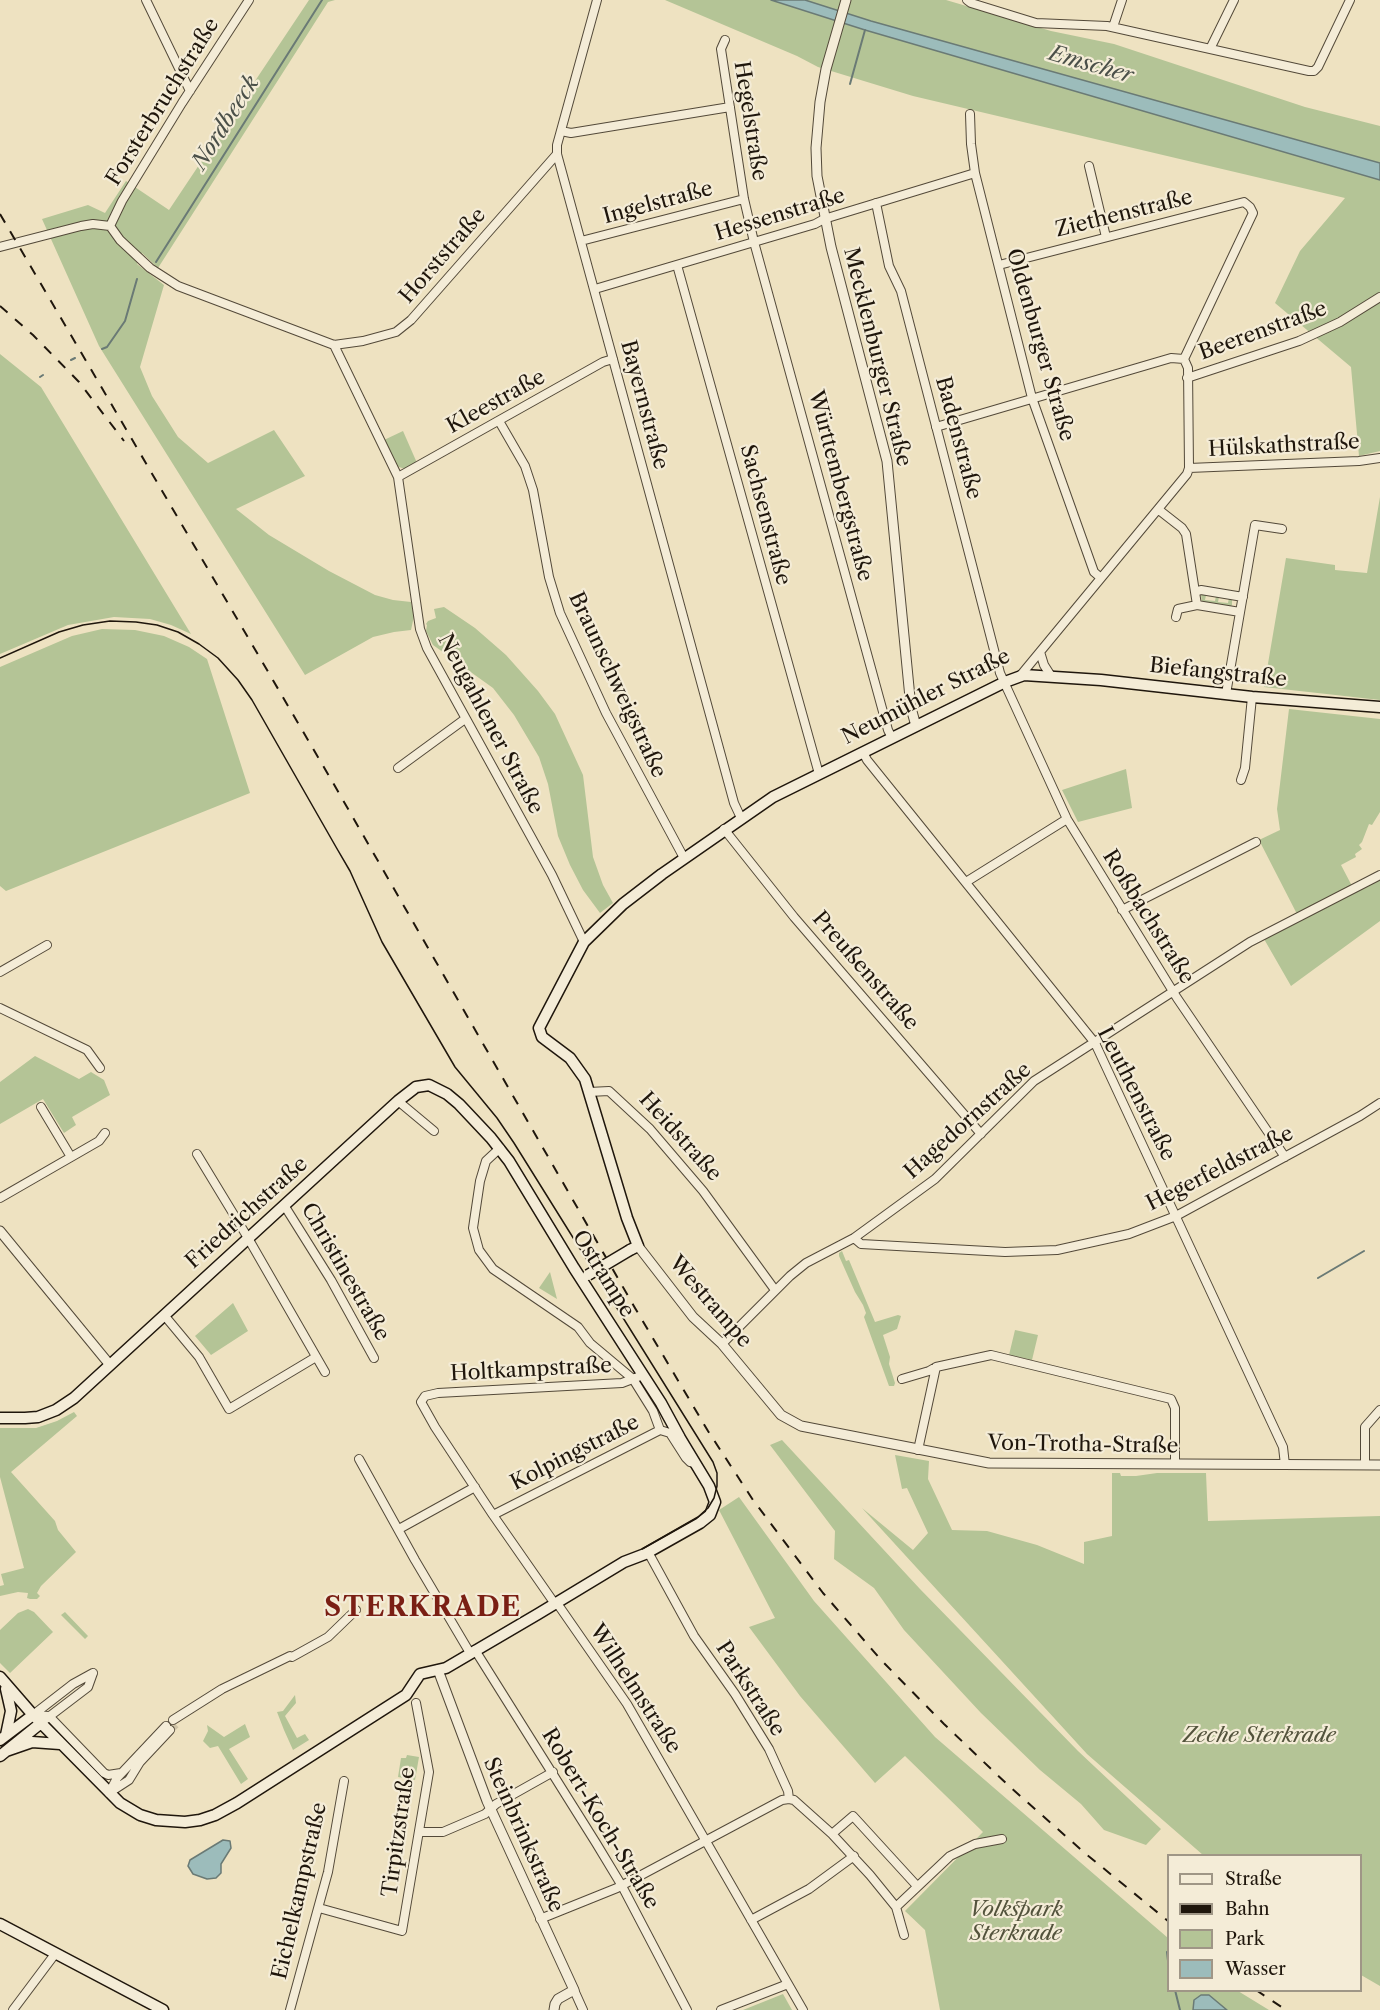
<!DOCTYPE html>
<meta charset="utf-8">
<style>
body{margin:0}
#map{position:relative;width:1380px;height:2010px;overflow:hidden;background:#eee2c1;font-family:"Libre Caslon Text",serif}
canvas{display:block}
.legend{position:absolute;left:1167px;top:1854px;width:195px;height:138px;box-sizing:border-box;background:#f4ecd7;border:2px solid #9f9686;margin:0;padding:8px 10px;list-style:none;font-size:18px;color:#1f160c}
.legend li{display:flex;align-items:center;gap:12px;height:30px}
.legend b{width:30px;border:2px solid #9f9686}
</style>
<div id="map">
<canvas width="1380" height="2010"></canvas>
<ul class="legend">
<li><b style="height:8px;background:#f4ecd7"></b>Straße</li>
<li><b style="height:8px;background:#1f160c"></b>Bahn</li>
<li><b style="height:16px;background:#b4c496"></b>Park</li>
<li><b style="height:16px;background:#9cbcbb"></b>Wasser</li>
</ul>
</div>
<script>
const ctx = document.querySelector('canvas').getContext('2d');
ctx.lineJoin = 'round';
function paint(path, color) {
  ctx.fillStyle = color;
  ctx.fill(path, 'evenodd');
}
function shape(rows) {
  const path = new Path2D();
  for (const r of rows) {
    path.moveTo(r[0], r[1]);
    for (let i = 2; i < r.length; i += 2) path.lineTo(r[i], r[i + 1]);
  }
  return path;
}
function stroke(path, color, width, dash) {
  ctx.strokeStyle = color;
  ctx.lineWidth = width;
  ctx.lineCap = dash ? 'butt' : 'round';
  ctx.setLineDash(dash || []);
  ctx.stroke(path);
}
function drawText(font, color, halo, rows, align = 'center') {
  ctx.font = font + ' "Libre Caslon Text",serif';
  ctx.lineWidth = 4.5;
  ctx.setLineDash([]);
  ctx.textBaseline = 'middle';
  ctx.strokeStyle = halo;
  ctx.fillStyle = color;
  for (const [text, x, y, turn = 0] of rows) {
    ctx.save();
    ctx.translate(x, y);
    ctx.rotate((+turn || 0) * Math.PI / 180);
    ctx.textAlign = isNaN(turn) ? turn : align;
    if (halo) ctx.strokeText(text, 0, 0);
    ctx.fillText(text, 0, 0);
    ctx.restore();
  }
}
paint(shape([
 [309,0,335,0,328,2,158,268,142,253,137,264,164,285,140,367,152,396,178,437,208,463,274,430,305,476,236,509,269,535,329,571,375,595,393,600,411,602,414,616,411,630,394,632,373,637,305,675,99,346,42,219,88,205,105,213,126,181,169,210],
 [665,0,946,0,1051,31,1114,44,1305,107,1380,126,1380,451,1359,456,1351,367,1275,303,1300,251,1345,198,913,96,818,67,797,56],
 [0,354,41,387,191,634,171,625,150,619,114,617,68,625,0,654],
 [403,431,417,463,405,469,396,466,384,440],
 [1380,497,1380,700,1264,687,1286,558,1335,565,1335,570,1367,573],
 [1204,594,1206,595,1205,600,1215,601,1216,596,1219,597,1218,602,1228,603,1229,598,1232,599,1232,605,1230,607,1202,602,1201,595],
 [444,607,475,628,506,655,538,691,555,714,583,775,593,857,603,885,613,903,600,913,583,890,570,865,558,836,548,784,539,757,514,715,493,688,433,645,426,631,427,625,426,624,428,621,436,618,434,609],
 [102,629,135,630,164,636,189,647,207,659,250,793,6,891,0,886,0,667,72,636],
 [1289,709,1380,719,1380,812,1372,825,1369,824,1362,842,1359,845,1362,849,1355,854,1356,857,1341,865,1352,886,1298,916,1259,840,1280,830,1277,809],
 [1126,769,1132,808,1078,822,1062,790],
 [1380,878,1380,921,1291,986,1264,939],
 [35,1056,79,1079,91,1072,104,1080,110,1095,72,1117,76,1125,64,1133,43,1099,0,1124,0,1082],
 [842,1251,846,1261,849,1260,875,1322,898,1315,901,1316,897,1329,883,1335,890,1357,889,1364,895,1383,894,1386,889,1386,864,1317,866,1313,863,1305,855,1292,839,1256,839,1253],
 [550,1272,557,1299,539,1288],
 [233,1303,248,1331,211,1355,195,1336],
 [1015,1330,1038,1335,1032,1360,1009,1355],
 [74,1412,77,1416,11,1472,55,1521,58,1530,76,1552,41,1586,37,1593,40,1596,37,1599,30,1599,27,1598,28,1593,18,1592,0,1596,0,1586,4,1585,1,1574,24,1568,0,1477,0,1428,36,1428,57,1421],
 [782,1440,920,1589,1078,1751,1161,1829,1146,1845,1104,1830,1081,1804,1040,1770,981,1713,904,1630,874,1588,834,1559,835,1531,770,1445],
 [895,1455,929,1461,928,1479,952,1530,987,1531,1037,1545,1084,1564,1084,1542,1112,1536,1112,1473,1120,1473,1121,1476,1136,1476,1157,1473,1206,1473,1208,1521,1380,1516,1380,1986,1361,1975,1360,1856,1203,1855,1087,1754,862,1508,913,1550,928,1533,907,1488,902,1489],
 [739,1497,814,1601,935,1737,1168,1938,1168,1990,1238,1991,1269,2010,940,2010,925,1930,905,1911,983,1832,905,1756,875,1783,800,1696,749,1627,775,1618,719,1510],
 [28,1609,34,1612,53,1632,10,1673,0,1663,0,1630,18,1613],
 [65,1612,88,1636,85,1639,61,1615],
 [295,1695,296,1703,285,1716,297,1738,305,1734,309,1740,293,1750,284,1730,277,1712,283,1711],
 [245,1724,250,1737,229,1749,248,1779,241,1784,218,1746,210,1748,203,1741,208,1731,207,1725,224,1737],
 [407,1755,419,1757,415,1780,398,1777,401,1758,406,1758],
 [783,1994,792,2010,743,2010]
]), '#b4c496');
const water = shape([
 [771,0,805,0,871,21,1380,163,1380,180,865,30,771,0],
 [223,1840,230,1841,231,1848,221,1864,221,1873,216,1878,207,1879,193,1874,188,1866,190,1860,223,1840],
 [1201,1995,1209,1995,1227,2010,1193,2010,1194,2000,1201,1995]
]);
paint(water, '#9cbcbb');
stroke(water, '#6a7a75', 1.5);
stroke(shape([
 [850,84,865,30],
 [156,262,322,0],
 [102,349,107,347,125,321,137,279],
 [71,360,75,358],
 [40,377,43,375],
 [1318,1278,1364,1251],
 [1167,1952,1168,1961],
 [1175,1990,1180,2010]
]), '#6a7a75', 2);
stroke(shape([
 [170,1730,177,1723]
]), '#cfc3a6', 8, [8, 4]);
const minor = shape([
 [146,0,190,91],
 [597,0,557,145,557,154,734,803,741,818],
 [967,0,971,3,1036,23,1107,26,1309,71,1314,71,1318,67,1350,0],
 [1113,27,1122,0],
 [725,40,721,49,744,199,754,242,888,730,892,738],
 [1210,49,1234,0],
 [970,114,971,144,975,173,1032,398,1094,572,1101,578],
 [561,131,571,133,730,107],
 [1089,166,1106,237],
 [876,203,889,266,901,291,1000,673,1067,819,1177,998,1285,1157],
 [110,226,120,240,150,268,178,286,334,345,363,341,396,332,411,320,557,154],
 [110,226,122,201,182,103,249,0],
 [581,241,744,199],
 [0,247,81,226,93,224,110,226],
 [677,265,819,774],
 [999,265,1244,202,1250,207,1253,213,1184,359,1188,368,1189,468,1187,474,1020,676],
 [595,289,815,224,824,219,975,173],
 [334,345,398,477,420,629,427,648,552,875,584,942],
 [1187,378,1299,341,1340,322,1380,297],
 [499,421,525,466,533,490,549,577,560,613,606,713,684,858],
 [936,427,1171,358,1184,359],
 [1189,468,1359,461,1380,458],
 [398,477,603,362,613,359],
 [1159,510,1182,528,1186,534,1195,592,1201,590,1243,597],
 [1195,592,1197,605,1240,612],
 [1176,617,1178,609,1197,605],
 [1040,652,1044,665,1051,676],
 [1226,694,1255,525,1282,529],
 [863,752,867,760,1095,1043,1283,1447,1285,1465],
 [398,768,465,719],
 [1241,780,1245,768,1252,697],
 [724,829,794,917,981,1134],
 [966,882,1067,819],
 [1122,910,1256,842],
 [0,972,47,945],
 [0,1008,87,1050,100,1068],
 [589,1092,609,1091,650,1129,703,1191,775,1290],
 [398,1101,434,1131],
 [41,1107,71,1157],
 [500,1148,486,1161,480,1181,473,1228,479,1250,493,1269,578,1327,590,1343,633,1379,653,1411,660,1430],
 [197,1154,248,1238,325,1372],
 [0,1198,99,1141,105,1133],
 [284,1205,331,1280,374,1358],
 [854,1238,861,1244,1005,1252,1057,1250,1129,1234,1176,1216,1360,1116,1380,1103],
 [164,1315,199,1357,229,1409,316,1357],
 [722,1344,790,1276,806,1263,854,1238,935,1179,1034,1081,1250,942,1380,875],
 [643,1375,622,1383,438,1393,425,1396,421,1402,435,1427,493,1515,555,1604,559,1606,627,1704,803,2010],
 [902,1379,929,1371,936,1367],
 [918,1450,936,1367,991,1355,1171,1399,1175,1408,1175,1464],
 [359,1459,415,1560,470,1653],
 [1365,1465,1365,1427,1380,1410],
 [493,1515,660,1430,670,1433,686,1458,690,1462,695,1463],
 [399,1529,475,1487],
 [648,1552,694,1636,735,1694,769,1749,788,1791,789,1799],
 [475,1650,596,1843,622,1886,687,2010],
 [33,1715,49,1716,104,1773,108,1775,121,1773],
 [33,1715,73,1684,93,1673],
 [46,1719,88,1687,93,1673],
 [173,1720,222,1689,290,1656,292,1657,328,1637,356,1610],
 [109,1793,129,1780,140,1762,170,1730],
 [109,1793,117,1778,166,1726],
 [789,1799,794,1800,832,1834,870,1875,896,1907,904,1935],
 [419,1832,443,1832,485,1814,496,1804,553,1772],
 [832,1834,853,1816,917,1886],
 [896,1907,950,1856,975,1844,1002,1839],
 [319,1908,402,1931,429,1772,416,1703],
 [540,1919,617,1888,782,1800,789,1799],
 [751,1920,809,1889,854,1856],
 [574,1990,583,2010],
 [13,2010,55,1954],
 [290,2010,328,1872,344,1781],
 [721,2010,788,1984]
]);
const tertiary = shape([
 [846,0,826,69,820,102,816,148,817,176,831,247,887,461,911,708,916,726],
 [0,1231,110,1365],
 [638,1246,693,1317,722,1344,781,1415,801,1426,989,1463,1380,1465],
 [438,1670,487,1801,574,1990,558,1999,555,2004,554,2010]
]);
const secondary = shape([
 [630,1250,638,1246,627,1218,585,1079,570,1058,542,1037,539,1028,584,942,623,904,662,874,773,797,1005,682,1024,675,1101,680,1252,697,1380,707],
 [0,1418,25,1418,38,1417,56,1410,74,1398,398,1101,416,1087,429,1085,447,1094,459,1104,491,1138,509,1161,574,1268,661,1403,680,1438,709,1486,715,1502,710,1515,700,1523,645,1554,624,1562,538,1614,446,1668,420,1674,406,1695,237,1803,215,1815,200,1820,185,1822,156,1820,140,1815,120,1803,33,1715,0,1677],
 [6,1689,11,1711,6,1735],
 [0,1740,33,1715],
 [6,1751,32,1742,60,1744],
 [0,1756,41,1723],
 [0,1924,163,2010]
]);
stroke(minor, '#534939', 10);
stroke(tertiary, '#534939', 11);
stroke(secondary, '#1f160c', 13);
stroke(minor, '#f4ecd7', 8);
stroke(tertiary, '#f4ecd7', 9);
stroke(secondary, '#f4ecd7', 10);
stroke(shape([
 [0,658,59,632,83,625,110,621,136,622,157,625,178,632,199,644,218,658,238,680,252,700,336,847,350,871,382,942,455,1067,497,1118,514,1143,713,1462,717,1473,717,1486,714,1498,708,1508,698,1517,642,1549]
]), '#1f160c', 1.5);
stroke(shape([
 [0,214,332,781,635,1308,708,1431,753,1500,823,1593,882,1661,944,1724,1010,1787,1086,1854,1168,1921],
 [0,306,33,335,79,382,124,441],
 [1256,1990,1286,2010]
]), '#1f160c', 2, [10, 10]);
const secondaryBridge = shape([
 [588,1275,630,1250]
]);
stroke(secondaryBridge, '#1f160c', 13, []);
stroke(secondaryBridge, '#f4ecd7', 10);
drawText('21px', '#1f160c', '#f4ecd7', [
 ["Forsterbruchstraße",163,102,-58],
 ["Hegelstraße",750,121,81],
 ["Ingelstraße",658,203,-15],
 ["Ziethenstraße",1124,214,-14],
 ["Hessenstraße",780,215,-17],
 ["Horststraße",443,256,-49],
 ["Beerenstraße",1263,331,-20],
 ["Oldenburger Straße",1040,345,74],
 ["Mecklenburger Straße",877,357,76],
 ["Kleestraße",496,402,-29],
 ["Bayernstraße",644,405,75],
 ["Badenstraße",958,438,75],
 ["Hülskathstraße",1284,446,-3],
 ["Württembergstraße",840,486,75],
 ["Sachsenstraße",765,515,75],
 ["Biefangstraße",1218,673,6],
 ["Braunschweigstraße",617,685,65],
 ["Neumühler Straße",926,697,-27],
 ["Neugahlener Straße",490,724,62],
 ["Roßbachstraße",1148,917,58],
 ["Preußenstraße",865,971,49],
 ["Leuthenstraße",1136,1094,63],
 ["Hagedornstraße",968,1121,-42],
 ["Heidstraße",680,1137,48],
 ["Hegerfeldstraße",1220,1169,-27],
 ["Friedrichstraße",247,1213,-42],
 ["Christinestraße",345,1272,60],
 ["Ostrampe",603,1274,58],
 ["Westrampe",710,1302,49],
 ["Holtkampstraße",531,1370,-3],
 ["Von-Trotha-Straße",1083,1445,1],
 ["Kolpingstraße",575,1453,-27],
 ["Wilhelmstraße",635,1689,57],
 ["Parkstraße",750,1689,57],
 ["Robert-Koch-Straße",600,1819,59],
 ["Tirpitzstraße",399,1832,-82],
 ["Steinbrinkstraße",523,1835,66],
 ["Eichelkampstraße",300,1891,-77]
]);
drawText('italic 21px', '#53533c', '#f4ecd7', [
 ["Zeche Sterkrade",1259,1736],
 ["Volkspark",1016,1910],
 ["Sterkrade",1016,1934]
]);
drawText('italic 22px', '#4b5049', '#f4ecd7', [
 ["Emscher",1091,65,16],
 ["Nordbeeck",226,123,-58]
]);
ctx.letterSpacing = '1.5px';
drawText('bold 27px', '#7a1f14', '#f4ecd7', [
 ["STERKRADE",423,1608]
]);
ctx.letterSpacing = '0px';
</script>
